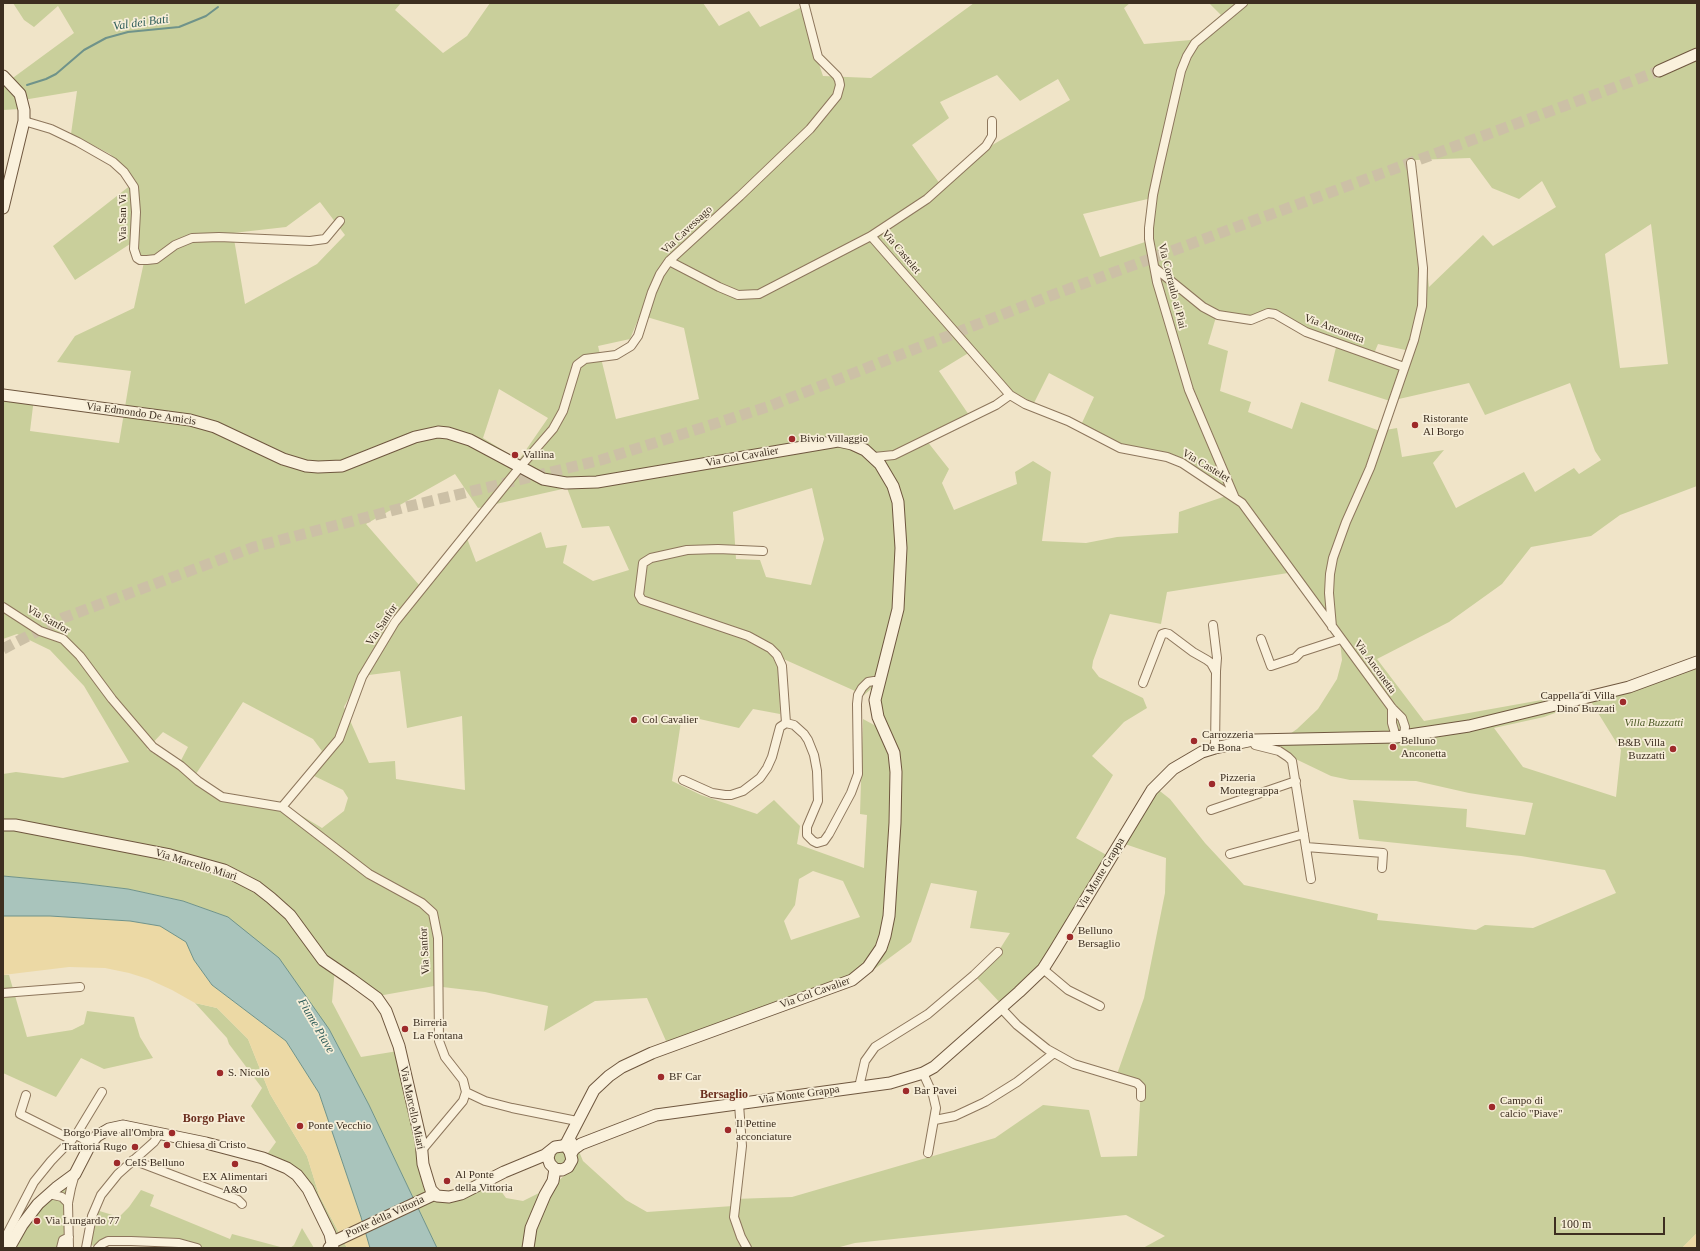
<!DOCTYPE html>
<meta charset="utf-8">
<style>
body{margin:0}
#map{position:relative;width:1700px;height:1251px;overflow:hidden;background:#f0e4c8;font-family:"Times New Roman",serif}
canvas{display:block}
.frame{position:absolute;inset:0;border:4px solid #3d2e20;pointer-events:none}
.scale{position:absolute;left:1554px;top:1217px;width:111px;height:18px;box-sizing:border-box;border:2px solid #3d2e20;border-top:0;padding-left:5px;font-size:12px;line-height:14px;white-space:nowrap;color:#3d2e20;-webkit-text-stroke:3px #f7eed8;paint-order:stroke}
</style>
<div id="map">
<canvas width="1700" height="1251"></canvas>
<div class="frame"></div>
<div class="scale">100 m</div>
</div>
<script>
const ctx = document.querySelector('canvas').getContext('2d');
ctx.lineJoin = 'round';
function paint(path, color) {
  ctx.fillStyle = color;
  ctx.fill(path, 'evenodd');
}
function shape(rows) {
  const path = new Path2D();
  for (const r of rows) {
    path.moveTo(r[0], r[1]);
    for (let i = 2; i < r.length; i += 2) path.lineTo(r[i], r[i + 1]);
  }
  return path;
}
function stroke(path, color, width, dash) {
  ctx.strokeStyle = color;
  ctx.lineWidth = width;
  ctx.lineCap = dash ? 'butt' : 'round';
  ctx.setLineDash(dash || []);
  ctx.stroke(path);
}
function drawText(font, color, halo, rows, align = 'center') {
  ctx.font = font + ' "Times New Roman",serif';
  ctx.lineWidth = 3.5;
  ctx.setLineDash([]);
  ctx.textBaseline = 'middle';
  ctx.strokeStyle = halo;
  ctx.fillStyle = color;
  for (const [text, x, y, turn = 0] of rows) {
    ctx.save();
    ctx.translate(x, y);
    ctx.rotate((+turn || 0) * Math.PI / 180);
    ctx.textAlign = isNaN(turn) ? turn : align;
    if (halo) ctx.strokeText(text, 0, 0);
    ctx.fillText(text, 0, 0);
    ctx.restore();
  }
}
paint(shape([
 [13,3,401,3,395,10,443,53,467,36,490,3,703,3,719,26,749,11,760,27,800,8,823,76,871,78,974,3,1130,3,1124,8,1144,44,1191,40,1221,15,1209,3,1697,3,1697,486,1620,515,1591,536,1531,547,1502,584,1449,622,1377,659,1424,721,1592,691,1590,699,1697,663,1697,1233,1682,1248,1143,1248,1165,1236,1126,1215,855,1243,836,1248,437,1248,369,1105,329,1029,228,917,183,901,128,889,79,883,3,876,3,774,16,772,63,778,129,762,84,686,50,650,17,634,3,639,3,396,34,398,30,431,119,443,131,371,57,362,75,336,134,308,144,262,130,244,75,280,53,246,136,181,110,154,71,134,77,91,17,101,20,109,3,110,3,73,10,80,74,33,58,6,34,27,24,20],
 [997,75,1020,101,1058,79,1070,100,994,144,940,184,912,145,949,118,940,102],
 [1470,158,1492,188,1519,199,1542,181,1556,207,1493,246,1483,235,1429,287,1415,160],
 [1152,198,1151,240,1100,257,1083,214],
 [320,202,345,235,317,264,245,304,233,233,286,227],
 [1651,224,1668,364,1620,368,1605,254],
 [640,315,684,328,699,399,616,419,598,346,630,339],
 [1276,316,1337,343,1328,381,1390,401,1469,383,1485,415,1570,383,1595,451,1601,460,1579,474,1574,468,1535,492,1524,472,1456,508,1433,463,1444,450,1402,457,1397,428,1380,431,1301,402,1292,429,1248,412,1251,402,1220,391,1228,351,1208,344,1216,317],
 [1378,344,1410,351,1404,367,1373,356],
 [975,349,1012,392,1034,403,1049,373,1094,397,1081,425,1107,439,1198,471,1226,496,1179,512,1178,533,1117,537,1086,543,1042,541,1051,472,1033,461,1015,472,1017,484,954,510,942,483,949,469,923,436,969,415,939,371],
 [499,389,548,418,519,460,483,438],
 [455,474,478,508,567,488,582,528,609,526,629,570,593,581,563,563,567,545,546,548,541,532,476,562,465,533,420,586,366,524],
 [812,488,824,539,811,585,766,577,760,560,736,559,733,512],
 [1288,573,1340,641,1342,660,1337,679,1318,709,1297,729,1284,738,1279,751,1331,776,1350,780,1416,781,1469,793,1533,803,1525,835,1466,827,1467,809,1353,800,1359,839,1521,856,1605,870,1616,893,1533,928,1485,925,1476,930,1377,920,1378,914,1244,885,1205,843,1170,799,1156,788,1122,843,1166,858,1165,893,1144,998,1116,1077,1141,1087,1137,1156,1101,1157,1089,1110,1043,1105,995,1138,792,1197,734,1199,733,1206,647,1212,626,1200,583,1161,578,1149,568,1172,553,1186,523,1201,506,1198,490,1176,444,1195,434,1190,398,1051,361,1057,332,1002,335,968,378,996,434,986,485,992,548,1006,544,1031,595,1001,647,998,670,1050,865,976,911,942,931,883,977,891,970,928,1010,933,998,952,974,975,1005,1008,1060,948,1112,858,1076,838,1113,775,1092,756,1124,722,1147,708,1143,698,1099,677,1092,668,1093,661,1110,614,1161,624,1167,592],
 [779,657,864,695,884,678,876,726,863,719,860,814,867,815,864,868,797,844,800,826,774,800,757,814,701,795,672,781,682,715,739,728,753,709,780,714],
 [400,671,407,728,462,716,465,790,396,779,395,761,369,763,344,707,361,676],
 [1590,700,1621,750,1616,797,1523,767,1494,728,1544,717],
 [243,702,313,739,322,751,306,772,343,790,348,798,344,811,322,828,287,807,218,798,192,780],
 [163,732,188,747,177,768,147,749],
 [813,871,843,881,860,917,791,940,784,921,795,905,799,879],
 [3,975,9,975,27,1037,72,1030,84,1024,87,1011,134,1017,140,1037,153,1058,104,1069,81,1058,56,1097,3,1073],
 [195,1003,217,1008,248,1039,270,1094,307,1156,319,1195,347,1248,331,1248,300,1175,265,1157,276,1142,251,1106,262,1088,229,1044,227,1038],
 [553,1149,570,1152,562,1170,549,1154],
 [77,1175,67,1199,68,1248,9,1248,25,1222],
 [141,1190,154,1195,150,1206,230,1239,232,1234,284,1248,199,1248,164,1242,95,1246,84,1244,93,1209,119,1217,129,1207],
 [302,1228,314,1248,290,1248,294,1245]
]), '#c9cf9b');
paint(shape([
 [3,916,50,916,130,921,160,926,187,942,194,960,212,985,286,1041,319,1093,361,1217,370,1248,347,1248,319,1195,307,1156,270,1094,248,1039,217,1008,195,1003,172,990,148,979,129,973,105,968,69,967,3,975],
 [1697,1233,1697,1248,1682,1248]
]), '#ecd9a5');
const water = shape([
 [3,876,79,883,128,889,183,901,228,917,279,958,329,1029,369,1105,437,1248,370,1248,361,1217,319,1093,286,1041,212,985,194,960,186,942,160,926,130,921,50,916,3,916,3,876]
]);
paint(water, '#a9c4bc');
stroke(water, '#6f938a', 1);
stroke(shape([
 [27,85,46,79,56,74,84,50,106,38,128,32,179,27,206,16,218,7]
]), '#6f938a', 2);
stroke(shape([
 [3,649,63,618,254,547,402,508,601,460,770,406,1047,297,1659,71]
]), '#ccc0a6', 11, [11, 5.5]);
const street = shape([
 [24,121,51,129,78,142,113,162,124,172,134,187,136,212,134,249,137,258,140,260,147,260,156,259,175,245,192,238,219,237,310,241,325,239,340,221],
 [871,236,1010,395,1025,404,1068,421,1120,448,1167,457,1182,463,1242,503,1392,708,1402,718,1405,727,1404,736],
 [669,261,719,287,738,295,759,294,871,236,927,199,986,146,992,136,992,121],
 [1155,268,1203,307,1218,315,1251,320,1268,313,1275,314,1306,332,1404,367],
 [874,457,894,455,996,405,1010,395],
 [1234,496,1189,390,1157,282,1149,239,1149,228,1153,195,1159,167,1181,71,1187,56,1195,43,1243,3],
 [763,551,718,549,687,550,651,558,643,563,639,595,642,600,748,636,770,648,777,655,782,666,786,723],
 [3,607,40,631,63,639,80,656,112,699,153,747,181,766,198,781,222,797,282,807,369,874,422,903,433,913,438,938,439,1041,445,1057,463,1080,466,1092,463,1101,422,1150],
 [1213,625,1217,658,1216,671],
 [1332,627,1329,593,1330,574,1333,558,1346,522,1370,468,1414,340,1422,306,1423,268,1411,163],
 [1261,639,1271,666,1295,658,1301,652,1341,639],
 [1143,683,1162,634,1165,633,1169,634,1193,652,1207,660,1211,663,1216,672,1215,748],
 [1392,708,1392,723,1396,737],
 [1253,740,1255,745,1279,751,1288,757,1292,761,1311,879],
 [683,780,712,793,725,795,731,795,743,791,760,778,767,768,772,757,780,727,786,723,794,725,804,734,808,740,814,755,817,771,818,801,807,827,807,835,813,841,817,843,824,841,829,834,851,793,858,774,857,704,858,695,862,688,868,682,874,681,879,681],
 [282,807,339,739,362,677,395,622,520,467,553,429,563,411,577,365,585,359,616,355,631,346,638,336,652,292,660,274,669,261,740,196,810,129,837,96,840,85,839,80,837,76,818,57,804,3],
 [1211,810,1296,781],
 [1306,847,1383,853,1382,868],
 [1230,854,1304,834],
 [1043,969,1068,990,1100,1006],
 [3,993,80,987],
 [1001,1008,1017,1025,1047,1049,1074,1064,1137,1083,1141,1087,1141,1097],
 [923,1073,933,1095,936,1108,928,1153],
 [859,1087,865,1061,875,1047,928,1014,974,975,998,952],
 [466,1092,485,1101,512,1108,577,1121],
 [26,1095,20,1114,72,1140],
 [739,1104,742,1146,734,1217,741,1237,747,1248],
 [935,1120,955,1116,985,1102,1017,1082,1054,1053],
 [91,1143,76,1135,102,1092],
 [133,1160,238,1200,242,1204],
 [49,1194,62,1197,68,1203],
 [3,1242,34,1182,51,1161,76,1135],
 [61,1248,63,1240,69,1237],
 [69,1248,68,1203,71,1188,75,1174],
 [86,1248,92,1216,101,1195,118,1174,154,1142,160,1133],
 [98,1248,102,1244,108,1241,131,1241,179,1243,197,1248]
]);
const secondary = shape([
 [1659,71,1697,54],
 [3,76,20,94,24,110,24,121,3,208],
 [3,395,190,420,215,427,283,459,306,466,318,467,342,466,415,437,438,432,448,433,470,440,543,479,566,483,597,482,838,441,852,444,865,450,880,464,893,486,898,502,901,548,898,609,875,700,878,717,894,753,896,772,895,823,889,916,885,936,881,948,868,967,852,980,652,1053,622,1067,609,1076,594,1090,566,1144],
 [3,825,15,825,170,855,224,870,257,887,271,898,290,915,323,960,351,979,377,998,386,1011,399,1046,421,1141,423,1164,429,1184,431,1190,437,1196,449,1197,461,1194,504,1172,545,1155,555,1147,562,1146,571,1142],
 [550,1151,548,1158,550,1164,555,1169,562,1170,568,1167,572,1160,570,1152,568,1149],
 [571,1154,574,1149,581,1144,656,1115,890,1083,923,1073,934,1067,1019,992,1043,969,1055,950,1152,790,1173,769,1202,752,1215,748,1253,740,1396,737,1469,726,1629,687,1697,662],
 [9,1248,22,1225,38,1204,56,1188,75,1174,91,1143,97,1136,109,1129,123,1126,206,1143,263,1158,287,1168,297,1175,308,1189,330,1234,333,1248],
 [329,1248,335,1241,435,1194],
 [528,1248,531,1228,545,1195,553,1181,555,1169]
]);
stroke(street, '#8d765c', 10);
stroke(secondary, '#6f573f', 13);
stroke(street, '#faf1dc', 8);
stroke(secondary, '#faf1dc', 11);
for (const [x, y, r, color] of [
 [1415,425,4,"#9e2a2b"],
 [792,439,4,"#9e2a2b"],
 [515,455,4,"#9e2a2b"],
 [1623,702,4,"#9e2a2b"],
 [634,720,4,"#9e2a2b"],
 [1194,741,4,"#9e2a2b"],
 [1393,747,4,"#9e2a2b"],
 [1673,749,4,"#9e2a2b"],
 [1212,784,4,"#9e2a2b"],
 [1070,937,4,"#9e2a2b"],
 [405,1029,4,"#9e2a2b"],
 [220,1073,4,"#9e2a2b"],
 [661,1077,4,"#9e2a2b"],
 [906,1091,4,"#9e2a2b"],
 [1492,1107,4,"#9e2a2b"],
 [300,1126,4,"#9e2a2b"],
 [728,1130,4,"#9e2a2b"],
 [172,1133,4,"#9e2a2b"],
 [167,1145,4,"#9e2a2b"],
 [135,1147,4,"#9e2a2b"],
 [117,1163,4,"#9e2a2b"],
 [235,1164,4,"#9e2a2b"],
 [447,1181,4,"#9e2a2b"],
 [37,1221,4,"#9e2a2b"]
]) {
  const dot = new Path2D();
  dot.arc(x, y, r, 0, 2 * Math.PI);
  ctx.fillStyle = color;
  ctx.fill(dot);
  stroke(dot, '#f7eed8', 1.5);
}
drawText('11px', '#3d2e20', '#f7eed8', [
 ["Via San Vi",123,218,-90],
 ["Via Cavessago",687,230,-43],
 ["Via Castelet",901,252,50],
 ["Via Corraulo ai Piai",1172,286,76],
 ["Via Anconetta",1334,329,21],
 ["Via Edmondo De Amicis",141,414,8],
 ["Via Col Cavalier",742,457,-10],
 ["Via Castelet",1206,466,31],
 ["Via Sanfor",48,620,29],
 ["Via Sanfor",382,625,-56],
 ["Via Anconetta",1375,667,54],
 ["Via Marcello Miari",196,865,17],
 ["Via Monte Grappa",1101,874,-59],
 ["Via Sanfor",425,951,-93],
 ["Via Col Cavalier",815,993,-20],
 ["Via Monte Grappa",799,1095,-8],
 ["Via Marcello Miari",412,1108,78],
 ["Ponte della Vittoria",385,1217,-25]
]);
drawText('11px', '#3d2e20', '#f7eed8', [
 ["Ristorante",1423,419],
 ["Al Borgo",1423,432],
 ["Bivio Villaggio",800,439],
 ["Vallina",523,455],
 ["Cappella di Villa",1615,696,"right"],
 ["Dino Buzzati",1615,709,"right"],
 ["Col Cavalier",642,720],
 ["Carrozzeria",1202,735],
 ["De Bona",1202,748],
 ["Belluno",1401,741],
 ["Anconetta",1401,754],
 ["B&B Villa",1665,743,"right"],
 ["Buzzatti",1665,756,"right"],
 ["Pizzeria",1220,778],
 ["Montegrappa",1220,791],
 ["Belluno",1078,931],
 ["Bersaglio",1078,944],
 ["Birreria",413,1023],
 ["La Fontana",413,1036],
 ["S. Nicolò",228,1073],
 ["BF Car",669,1077],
 ["Bar Pavei",914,1091],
 ["Campo di",1500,1101],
 ["calcio \"Piave\"",1500,1114],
 ["Il Pettine",736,1124],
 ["acconciature",736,1137],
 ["Ponte Vecchio",308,1126],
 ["Borgo Piave all'Ombra",164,1133,"right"],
 ["Chiesa di Cristo",175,1145],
 ["Trattoria Rugo",127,1147,"right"],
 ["CeIS Belluno",125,1163],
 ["Al Ponte",455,1175],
 ["della Vittoria",455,1188],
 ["EX Alimentari",235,1177,"center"],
 ["A&O",235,1190,"center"],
 ["Via Lungardo 77",45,1221]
], 'left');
drawText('italic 11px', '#4d5a26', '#f7eed8', [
 ["Villa Buzzatti",1654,723]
]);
drawText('italic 12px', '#2f5d5a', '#f7eed8', [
 ["Val dei Bati",141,23,-8],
 ["Fiume Piave",316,1026,60]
]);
drawText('bold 12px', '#6b2e1e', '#f7eed8', [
 ["Bersaglio",724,1095],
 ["Borgo Piave",214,1119]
]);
</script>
